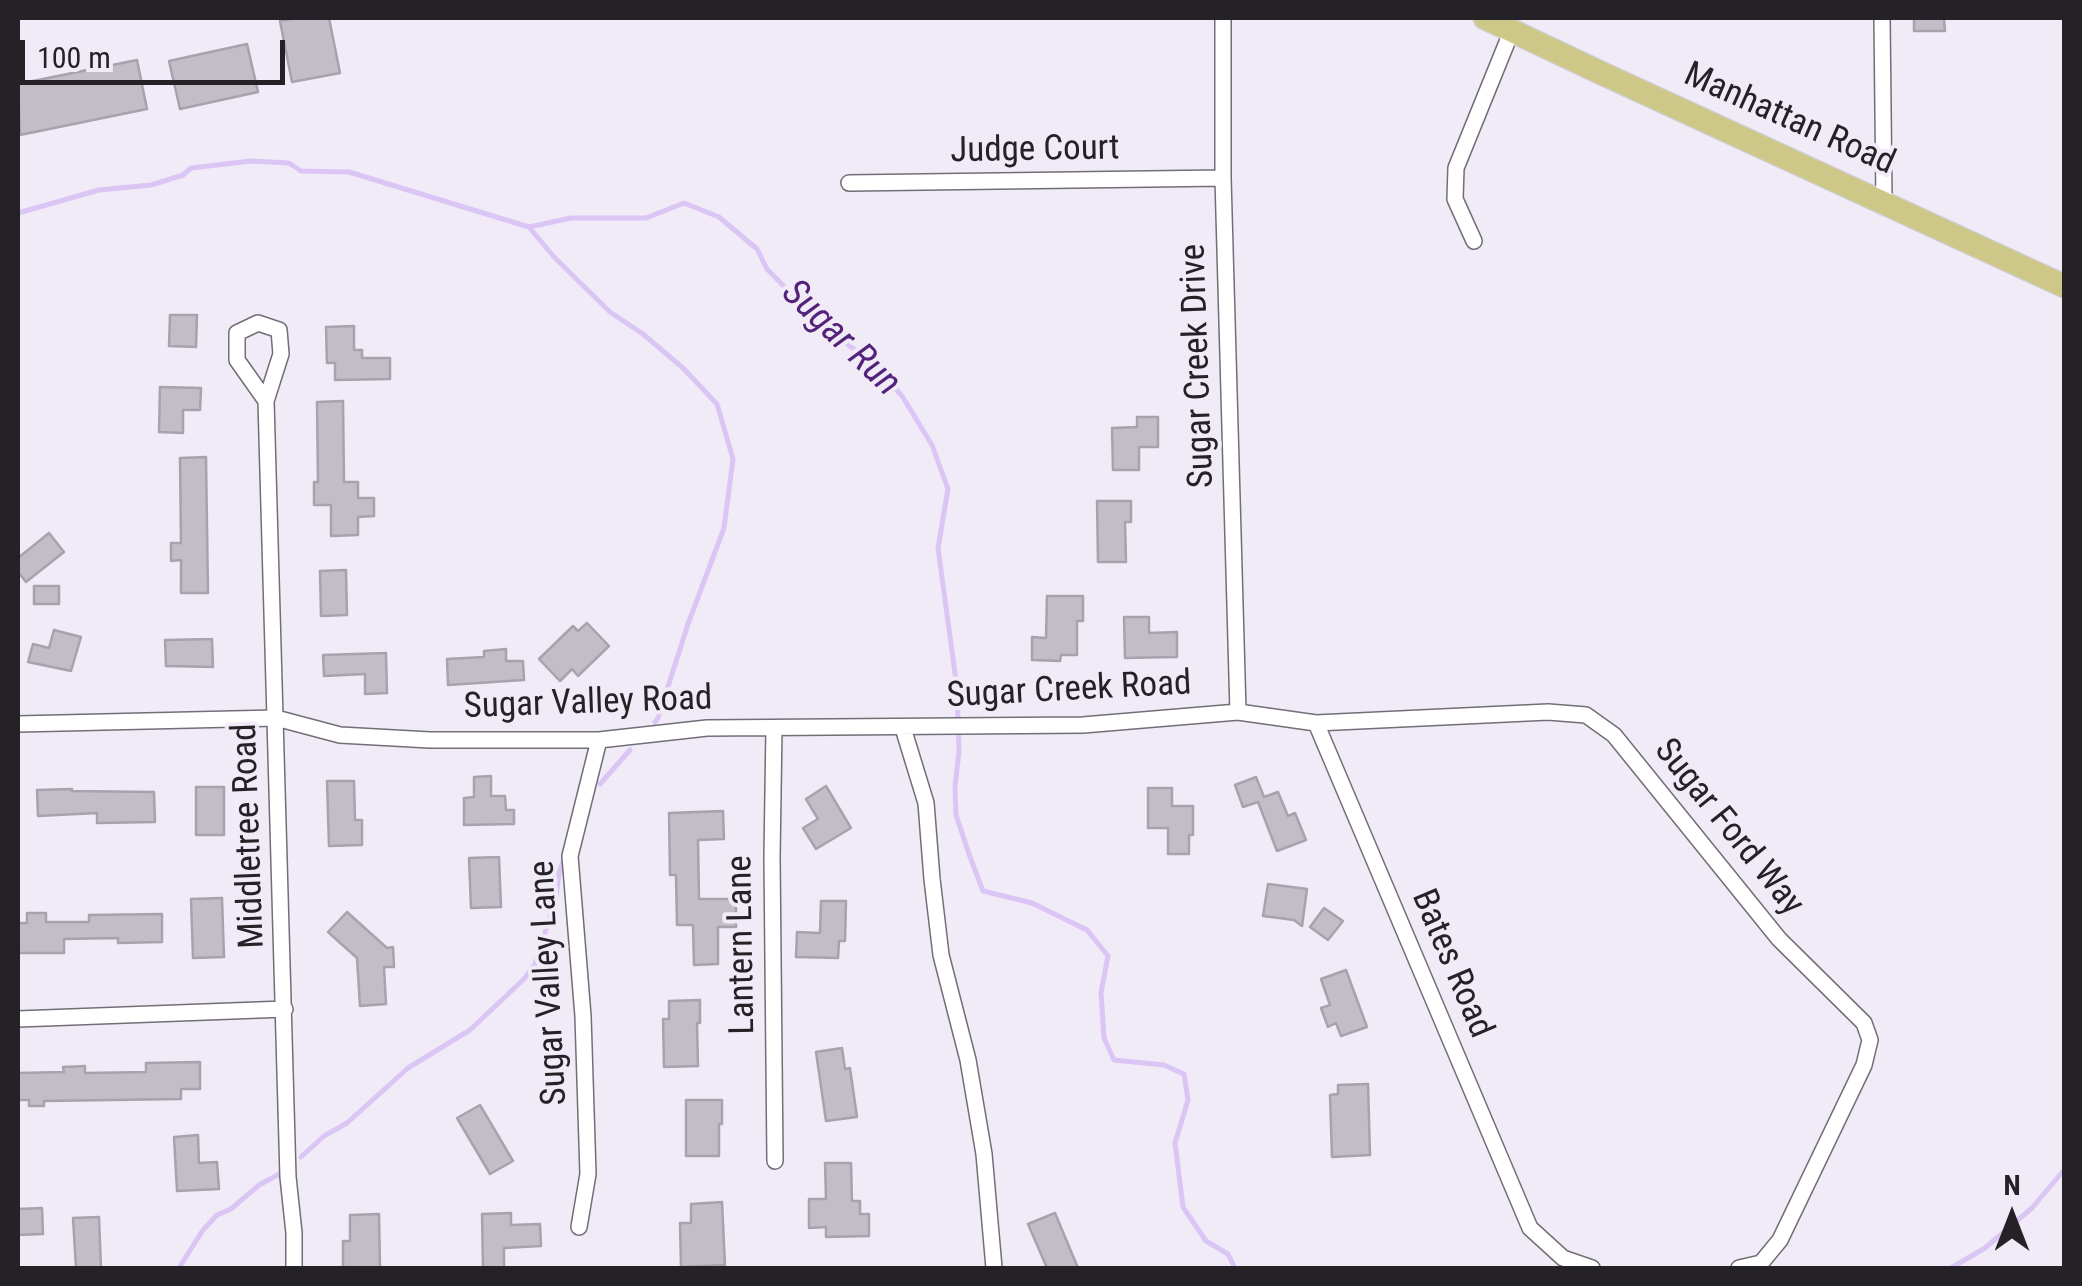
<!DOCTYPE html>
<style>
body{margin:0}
#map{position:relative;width:2082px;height:1286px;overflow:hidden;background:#f0ebf6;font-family:"Roboto Condensed",sans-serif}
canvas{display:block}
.frame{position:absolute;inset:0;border:20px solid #242226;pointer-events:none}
.north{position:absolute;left:1962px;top:1166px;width:100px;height:100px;-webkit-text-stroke:8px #f0ebf6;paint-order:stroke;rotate:0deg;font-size:28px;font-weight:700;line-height:40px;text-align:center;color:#242226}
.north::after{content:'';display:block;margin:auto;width:35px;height:45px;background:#242226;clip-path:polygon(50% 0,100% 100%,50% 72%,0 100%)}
.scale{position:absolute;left:20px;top:40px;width:265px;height:45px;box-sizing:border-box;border:5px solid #242226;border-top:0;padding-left:12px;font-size:30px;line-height:35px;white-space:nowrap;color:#242226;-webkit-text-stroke:8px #f0ebf6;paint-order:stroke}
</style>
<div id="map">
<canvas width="2082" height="1286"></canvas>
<div class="frame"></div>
<div class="north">N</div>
<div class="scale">100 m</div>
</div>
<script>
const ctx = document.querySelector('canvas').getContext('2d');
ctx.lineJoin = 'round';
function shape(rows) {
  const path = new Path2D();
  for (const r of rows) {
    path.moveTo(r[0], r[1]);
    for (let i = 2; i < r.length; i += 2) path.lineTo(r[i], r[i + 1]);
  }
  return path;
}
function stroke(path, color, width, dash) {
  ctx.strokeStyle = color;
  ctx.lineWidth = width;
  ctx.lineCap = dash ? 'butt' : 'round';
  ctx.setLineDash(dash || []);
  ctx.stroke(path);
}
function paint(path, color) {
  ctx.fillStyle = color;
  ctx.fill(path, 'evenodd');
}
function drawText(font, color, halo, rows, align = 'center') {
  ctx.font = font + ' "Roboto Condensed",sans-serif';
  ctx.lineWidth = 8;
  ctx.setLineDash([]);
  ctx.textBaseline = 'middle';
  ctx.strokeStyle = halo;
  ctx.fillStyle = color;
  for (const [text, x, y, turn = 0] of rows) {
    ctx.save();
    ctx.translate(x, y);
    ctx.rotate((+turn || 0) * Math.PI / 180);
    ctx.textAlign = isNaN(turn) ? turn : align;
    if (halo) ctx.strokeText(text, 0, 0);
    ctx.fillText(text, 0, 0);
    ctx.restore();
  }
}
stroke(shape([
 [18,213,99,190,151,185,183,175,191,168,251,161,289,163,301,171,349,172,529,227,571,218,646,218,684,203,719,217,757,249,767,269,821,324,876,366,902,396,932,445,948,489,938,548,957,688,959,751,955,787,956,815,969,854,983,891,1032,903,1087,930,1108,956,1101,993,1104,1038,1114,1060,1164,1065,1184,1074,1188,1100,1175,1143,1183,1207,1206,1241,1228,1254,1235,1268],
 [529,227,554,257,610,312,643,334,683,368,717,404,733,459,724,528,688,624,658,718,655,722],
 [600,784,630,750],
 [301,1157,324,1136,347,1123,408,1068,470,1030,525,978,535,964,556,898,559,873,565,856],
 [179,1268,203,1230,217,1215,231,1209,259,1185,285,1171],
 [1951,1268,1985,1248,2032,1208,2064,1170]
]), '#dbc5f5', 5);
const building = shape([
 [296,18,329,18,340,73,292,82,280,21,296,18],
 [1914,18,1944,18,1945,31,1914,31,1914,18],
 [247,44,258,92,180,109,169,61,247,44],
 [137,60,147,109,20,135,18,84,137,60],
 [170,315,197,315,196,347,169,346,170,315],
 [354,326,354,350,362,350,362,358,390,358,390,379,335,380,335,363,327,363,326,327,354,326],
 [160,387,201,388,200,410,183,410,183,433,159,432,160,387],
 [343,401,344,482,358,482,358,498,374,498,374,516,358,517,358,535,331,536,331,505,314,505,314,482,318,482,317,402,343,401],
 [1137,417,1158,417,1158,447,1139,447,1139,470,1113,470,1112,428,1137,427,1137,417],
 [206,457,208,593,181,593,181,560,171,561,171,543,181,543,180,458,206,457],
 [1097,501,1131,501,1131,522,1125,522,1126,562,1098,562,1097,501],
 [49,533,64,552,26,582,18,572,18,558,49,533],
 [346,570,347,615,321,616,320,571,346,570],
 [34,586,59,586,59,604,34,604,34,586],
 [1047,596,1083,596,1083,621,1077,621,1077,655,1061,655,1060,661,1032,660,1032,637,1046,638,1047,596],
 [1124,617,1149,617,1149,633,1177,632,1177,657,1125,658,1124,617],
 [587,623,609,646,578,676,572,669,560,681,539,659,573,626,578,631,587,623],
 [54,630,81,637,71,671,28,662,33,644,49,648,54,630],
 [212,639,213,667,166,666,165,640,212,639],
 [506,649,506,661,523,661,524,680,448,685,447,659,484,657,484,651,506,649],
 [386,653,387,693,365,694,365,674,324,676,323,655,386,653],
 [491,776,491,796,505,796,506,810,514,810,514,824,464,825,464,798,474,797,474,777,491,776],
 [1256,777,1264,797,1278,792,1288,816,1295,813,1306,840,1277,851,1258,802,1243,807,1235,785,1256,777],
 [327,781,354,781,355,820,362,820,362,845,329,846,327,781],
 [826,786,851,828,816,849,803,828,818,819,806,799,826,786],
 [196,787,224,787,224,835,196,835,196,787],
 [1148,788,1172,788,1172,806,1193,806,1193,835,1189,835,1189,854,1168,854,1168,828,1148,828,1148,788],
 [72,789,72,791,154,792,155,822,97,823,97,813,38,816,37,790,72,789],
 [723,811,724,839,698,840,699,899,736,899,736,927,718,927,718,964,694,965,693,925,677,925,676,875,670,875,669,813,723,811],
 [499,857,501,907,471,908,469,858,499,857],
 [1268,884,1307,889,1302,926,1294,920,1263,916,1268,884],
 [222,898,224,957,193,958,191,899,222,898],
 [821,901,846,901,845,941,839,941,838,958,796,957,797,932,820,933,821,901],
 [1324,908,1343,921,1328,940,1310,927,1324,908],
 [347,912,387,948,393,947,394,967,384,967,386,1004,360,1006,357,958,328,932,347,912],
 [27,913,46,913,46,922,89,922,89,915,162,914,162,942,118,943,118,938,64,939,64,953,18,953,18,923,27,923,27,913],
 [1346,970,1367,1027,1341,1036,1336,1023,1328,1027,1321,1008,1330,1005,1321,979,1346,970],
 [700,1000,700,1023,697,1023,698,1066,664,1067,663,1019,669,1019,669,1001,700,1000],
 [842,1048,845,1069,850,1068,857,1117,826,1121,816,1052,842,1048],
 [200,1062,200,1089,181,1089,181,1099,44,1101,44,1106,29,1106,29,1100,18,1100,18,1073,64,1072,63,1067,85,1066,85,1073,146,1072,146,1063,200,1062],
 [1368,1084,1370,1155,1332,1157,1330,1095,1338,1094,1338,1085,1368,1084],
 [686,1100,722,1100,722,1124,719,1124,719,1156,686,1156,686,1100],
 [480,1105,513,1161,490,1174,457,1118,480,1105],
 [198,1135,199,1163,217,1162,219,1189,177,1191,174,1137,198,1135],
 [825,1163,851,1163,852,1201,860,1201,860,1214,869,1214,869,1236,826,1237,826,1227,809,1228,809,1199,826,1199,825,1163],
 [722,1202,725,1265,681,1267,680,1223,691,1223,691,1204,722,1202],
 [42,1208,43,1234,18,1235,18,1209,42,1208],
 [511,1213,511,1225,540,1224,541,1246,504,1248,504,1268,483,1268,482,1214,511,1213],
 [1055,1213,1078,1268,1047,1268,1028,1224,1055,1213],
 [379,1214,380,1268,343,1268,343,1241,350,1241,350,1215,379,1214],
 [99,1217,101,1268,76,1268,73,1218,99,1217]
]);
paint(building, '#c2bec8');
stroke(building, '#a7a2ac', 2.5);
const street = shape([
 [1223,18,1223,178,1238,712],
 [1882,18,1884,201],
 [849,183,1223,178],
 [1474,241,1455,199,1456,168,1512,30],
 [266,401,237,360,237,333,258,323,279,330,281,354,266,401,288,1177,294,1233,294,1268],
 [1316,723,1530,1228,1563,1258,1592,1268],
 [18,724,276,718,340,735,430,740,599,740,707,728,1083,725,1238,712,1316,723,1548,712,1586,715,1614,735,1779,939,1864,1023,1870,1040,1864,1065,1780,1240,1761,1263,1739,1268],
 [774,728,772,857,775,1161],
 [903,728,926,803,932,879,941,955,968,1060,984,1154,994,1268],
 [18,1019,285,1009],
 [579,1227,588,1174,583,1016,570,856,599,740]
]);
const primary = shape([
 [1485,18,1599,72,2064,286]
]);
stroke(street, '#726e77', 18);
stroke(primary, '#cfcecf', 25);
stroke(street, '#fff', 15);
stroke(primary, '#cdc887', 22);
drawText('35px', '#242226', '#f0ebf6', [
 ["Manhattan Road",1789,120,24],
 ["Judge Court",1035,151,-1],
 ["Sugar Creek Drive",1199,366,-92],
 ["Sugar Creek Road",1069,691,-3],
 ["Sugar Valley Road",588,704,-2],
 ["Sugar Ford Way",1728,828,51],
 ["Middletree Road",250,836,-92],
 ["Lantern Lane",743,945,-91],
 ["Bates Road",1451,964,67],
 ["Sugar Valley Lane",550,983,-93]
]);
drawText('italic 38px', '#54227b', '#f0ebf6', [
 ["Sugar Run",840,339,44]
]);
</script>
